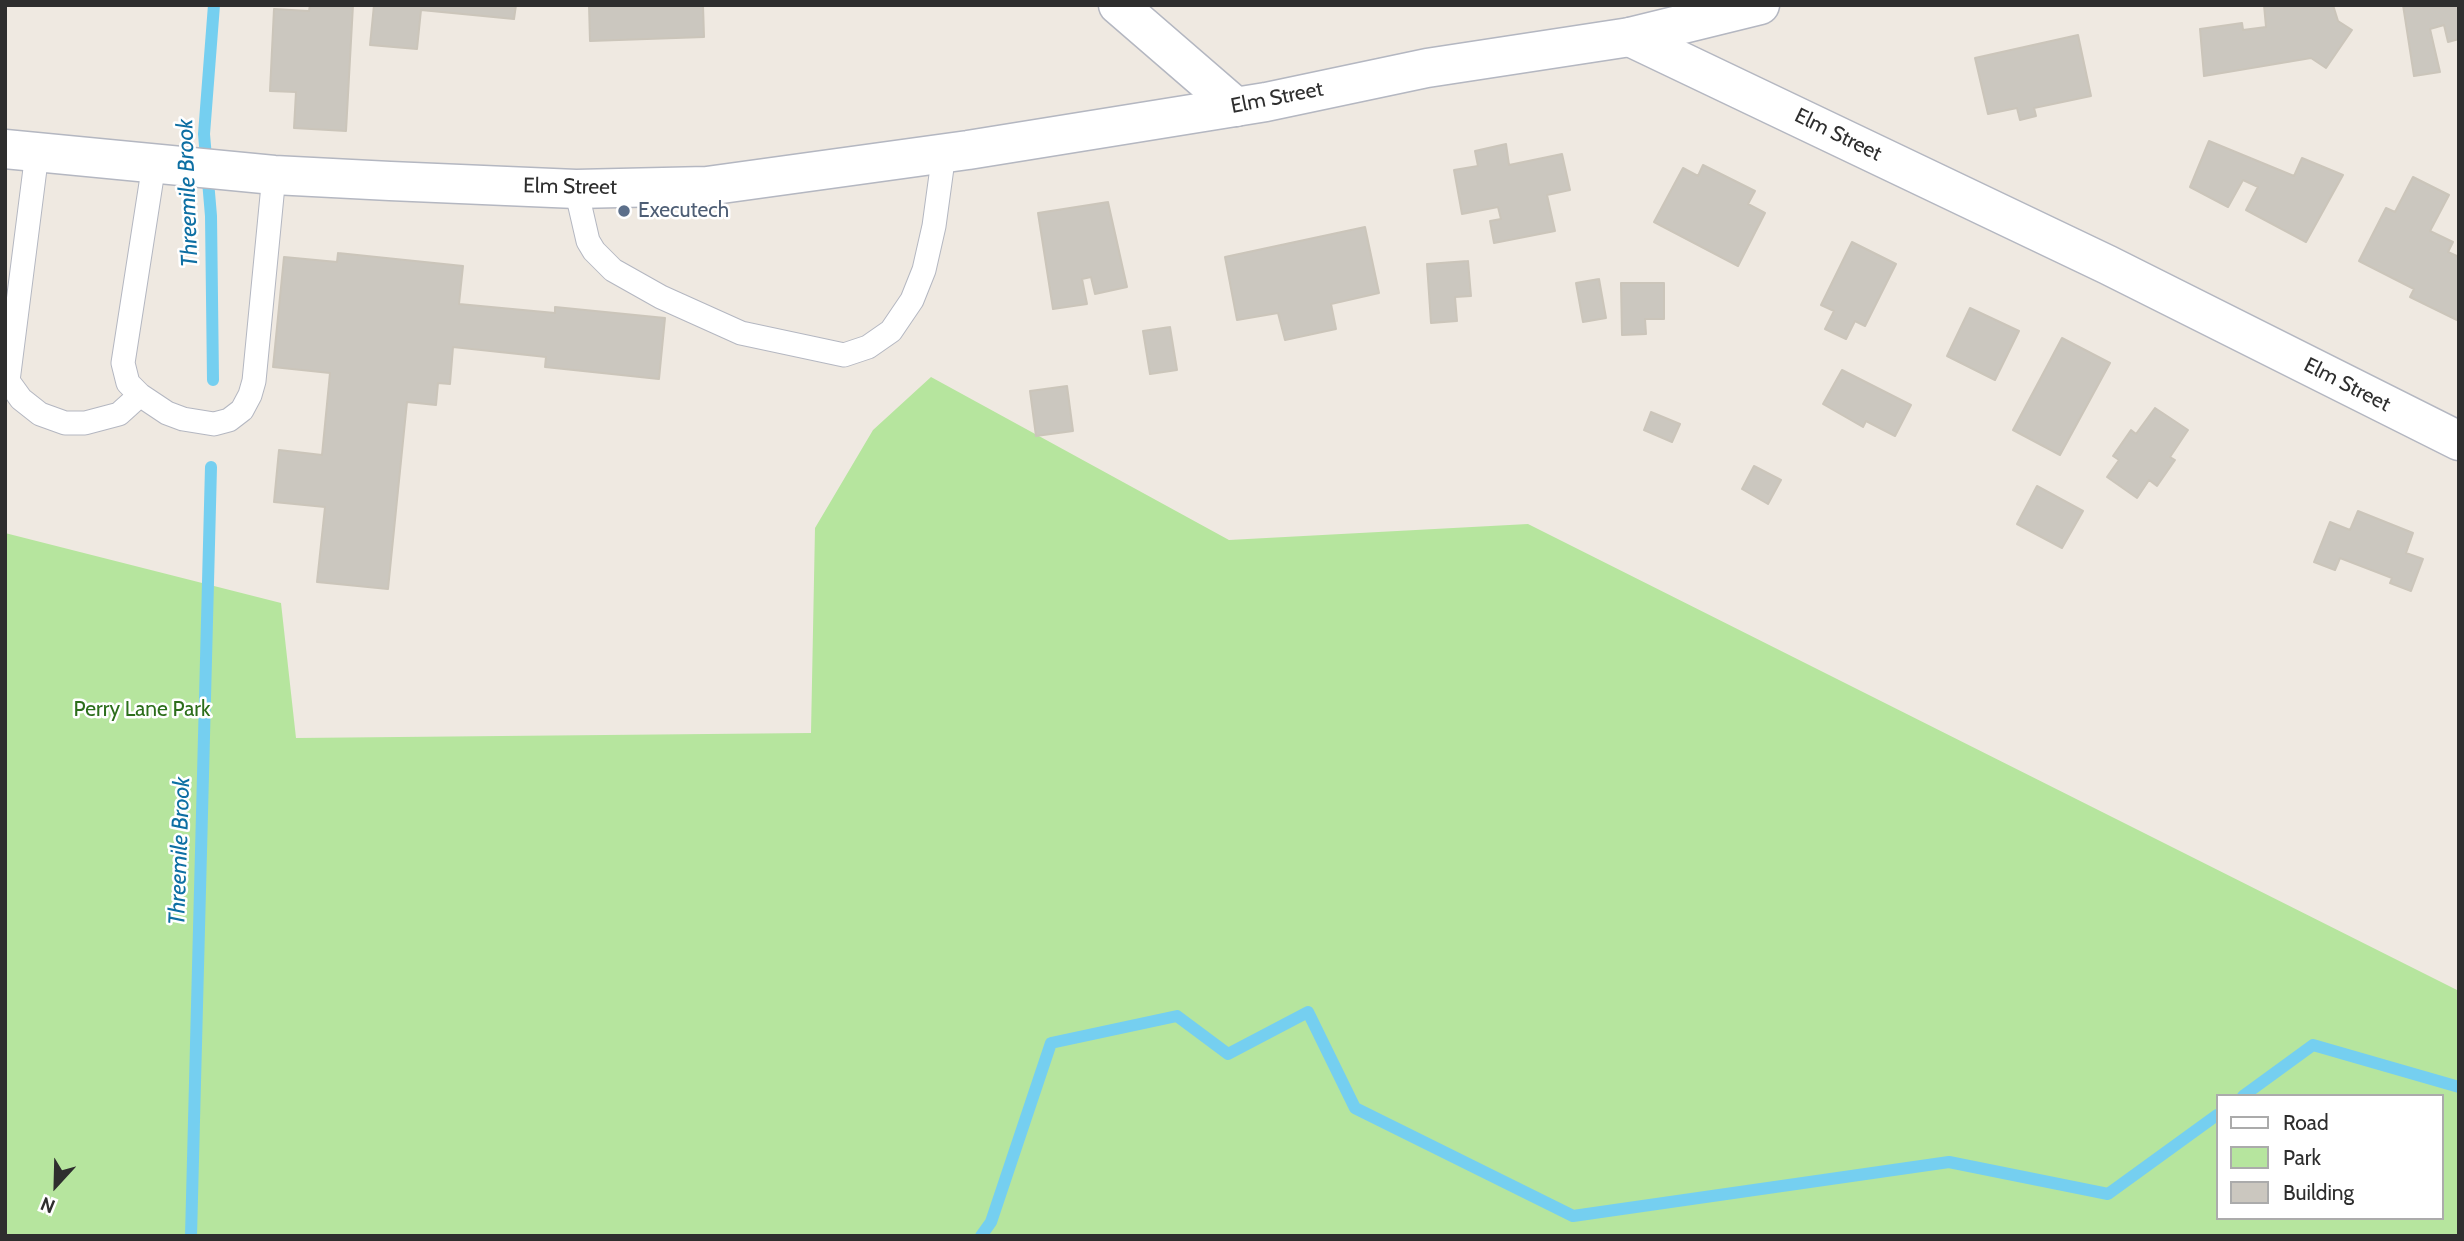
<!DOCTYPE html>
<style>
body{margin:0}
#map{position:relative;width:2464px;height:1241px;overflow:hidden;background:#efe9e1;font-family:Cabin,sans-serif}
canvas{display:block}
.frame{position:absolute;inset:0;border:7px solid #2e2e2e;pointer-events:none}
.legend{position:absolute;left:2216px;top:1094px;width:228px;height:126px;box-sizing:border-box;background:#fff;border:2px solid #ababab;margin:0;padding:9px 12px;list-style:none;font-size:21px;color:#2e2e2e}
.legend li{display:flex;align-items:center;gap:14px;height:35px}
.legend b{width:35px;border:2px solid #ababab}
.north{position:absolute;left:21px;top:1150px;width:70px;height:70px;-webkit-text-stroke:5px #fff;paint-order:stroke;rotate:202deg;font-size:19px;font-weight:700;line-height:28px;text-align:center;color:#2e2e2e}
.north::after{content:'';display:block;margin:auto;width:24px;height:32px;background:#2e2e2e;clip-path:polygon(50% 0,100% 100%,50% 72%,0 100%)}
</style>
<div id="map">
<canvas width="2464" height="1241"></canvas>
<div class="frame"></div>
<ul class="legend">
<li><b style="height:9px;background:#fff"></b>Road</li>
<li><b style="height:19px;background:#b6e59e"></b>Park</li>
<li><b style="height:19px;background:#cbc7bf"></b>Building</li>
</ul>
<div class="north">N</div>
</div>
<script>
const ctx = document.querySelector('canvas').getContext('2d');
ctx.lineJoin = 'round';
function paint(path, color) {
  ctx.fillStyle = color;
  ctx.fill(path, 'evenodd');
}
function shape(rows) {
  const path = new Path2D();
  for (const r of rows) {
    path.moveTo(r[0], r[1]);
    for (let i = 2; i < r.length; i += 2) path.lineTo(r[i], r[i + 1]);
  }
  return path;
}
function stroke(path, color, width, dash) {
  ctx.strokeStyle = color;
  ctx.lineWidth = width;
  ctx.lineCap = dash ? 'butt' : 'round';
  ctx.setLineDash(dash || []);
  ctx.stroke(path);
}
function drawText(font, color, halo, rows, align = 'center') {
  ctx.font = font + ' Cabin,sans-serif';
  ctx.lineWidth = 5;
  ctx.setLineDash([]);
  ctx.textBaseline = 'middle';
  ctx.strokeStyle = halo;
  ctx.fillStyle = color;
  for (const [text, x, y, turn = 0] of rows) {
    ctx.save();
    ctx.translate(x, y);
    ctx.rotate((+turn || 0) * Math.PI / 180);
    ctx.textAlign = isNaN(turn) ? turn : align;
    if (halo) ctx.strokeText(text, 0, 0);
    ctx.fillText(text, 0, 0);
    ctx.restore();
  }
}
paint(shape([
 [931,377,1229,540,1528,524,2459,991,2459,1236,5,1236,5,533,281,603,296,738,811,733,815,528,873,430],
 [2217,1096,2441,1096,2441,1218,2217,1218]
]), '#b6e59e');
stroke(shape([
 [213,380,211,216,204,134,214,5],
 [2243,1096,2313,1045,2459,1087],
 [191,1236,211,467],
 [981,1236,991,1222,1051,1043,1177,1016,1228,1054,1308,1012,1355,1108,1573,1216,1949,1162,2108,1194,2217,1115]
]), '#75cff0', 12);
const building = shape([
 [310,5,353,5,346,131,294,128,296,92,270,91,274,9,309,11,310,5],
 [374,5,516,5,514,19,421,10,417,49,370,45,374,5],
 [589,5,703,5,704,37,590,41,589,5],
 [2264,5,2333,5,2338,21,2352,30,2326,68,2311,58,2204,76,2200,29,2242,23,2243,30,2266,27,2264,5],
 [2403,5,2459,5,2459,39,2448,42,2444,25,2430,29,2440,72,2414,76,2403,5],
 [2078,35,2091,96,2034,108,2036,116,2020,120,2017,108,1988,114,1975,58,2078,35],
 [2209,141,2294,176,2302,158,2343,175,2306,242,2246,210,2258,187,2243,180,2228,207,2190,187,2209,141],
 [1506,144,1509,165,1562,154,1570,190,1547,195,1555,231,1494,243,1490,221,1501,219,1498,207,1462,214,1454,170,1478,166,1475,151,1506,144],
 [1703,165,1755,191,1748,204,1765,213,1738,266,1654,222,1683,168,1698,176,1703,165],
 [2413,177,2449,195,2430,231,2453,242,2448,252,2459,257,2459,321,2410,297,2414,289,2359,261,2386,208,2395,212,2413,177],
 [1108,202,1127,287,1095,294,1091,277,1082,279,1087,304,1053,309,1038,213,1108,202],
 [1365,227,1379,293,1331,304,1336,329,1285,340,1278,313,1237,320,1225,257,1365,227],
 [1852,242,1896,264,1865,326,1855,321,1846,339,1825,329,1834,311,1821,305,1852,242],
 [338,253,463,266,459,304,555,313,555,307,665,318,659,379,545,367,546,357,453,347,450,384,438,383,436,405,407,402,388,589,317,582,325,507,274,502,279,450,322,455,330,373,273,367,284,257,337,262,338,253],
 [1468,261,1471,296,1455,297,1457,321,1431,323,1427,264,1468,261],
 [1599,279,1606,318,1583,322,1576,283,1599,279],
 [1621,283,1664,283,1664,319,1645,319,1646,334,1622,335,1621,283],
 [1970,308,2019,331,1995,380,1947,356,1970,308],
 [1170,327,1177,370,1150,374,1143,331,1170,327],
 [2062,338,2110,363,2060,455,2013,430,2062,338],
 [1842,370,1911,405,1895,436,1866,421,1863,427,1823,404,1842,370],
 [1067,386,1073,431,1036,436,1030,391,1067,386],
 [2155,408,2188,430,2170,457,2175,460,2157,486,2149,480,2137,498,2107,477,2119,460,2113,456,2131,430,2136,434,2155,408],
 [1651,412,1680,424,1672,442,1644,430,1651,412],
 [1754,466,1781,480,1768,504,1742,489,1754,466],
 [2037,486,2083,511,2062,548,2017,524,2037,486],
 [2358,511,2413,533,2406,553,2423,559,2411,591,2390,583,2392,578,2340,558,2335,570,2314,562,2330,522,2350,530,2358,511]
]);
paint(building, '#cbc7bf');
stroke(building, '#cbc5ba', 2);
const lane = shape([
 [37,153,8,381,21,399,40,414,65,423,85,423,119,414,140,395],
 [154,164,123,363,128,383,140,395,167,413,183,419,214,424,229,420,242,410,250,395,254,381,274,175],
 [576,189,588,241,594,251,613,270,661,297,741,333,844,355,868,347,891,331,912,300,924,270,934,226,944,153]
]);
const street = shape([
 [1118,5,1236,107],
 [1630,37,2108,265,2459,441]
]);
const secondary = shape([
 [5,149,274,175,390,181,576,189,707,186,968,150,1266,102,1427,68,1630,37,1760,5]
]);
stroke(lane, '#b4b7c1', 25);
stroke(street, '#b4b7c1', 41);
stroke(secondary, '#b4b7c1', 41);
stroke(lane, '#fff', 23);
stroke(street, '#fff', 38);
stroke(secondary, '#fff', 38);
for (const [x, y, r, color] of [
 [624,211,7,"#5c6f8a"]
]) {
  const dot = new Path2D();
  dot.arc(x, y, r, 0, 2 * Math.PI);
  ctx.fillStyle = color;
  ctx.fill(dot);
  stroke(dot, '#fff', 2.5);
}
drawText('21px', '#2e2e2e', '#fff', [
 ["Elm Street",1277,98,-11],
 ["Elm Street",1838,135,26],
 ["Elm Street",570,187,1],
 ["Elm Street",2347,385,27]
]);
drawText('21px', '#4e5e75', '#fff', [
 ["Executech",638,211]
], 'left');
drawText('21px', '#2c6e1b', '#fff', [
 ["Perry Lane Park",142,710]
]);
drawText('italic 23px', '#0d6fa3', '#fff', [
 ["Threemile Brook",188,193,-92],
 ["Threemile Brook",180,851,-88]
]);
</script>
